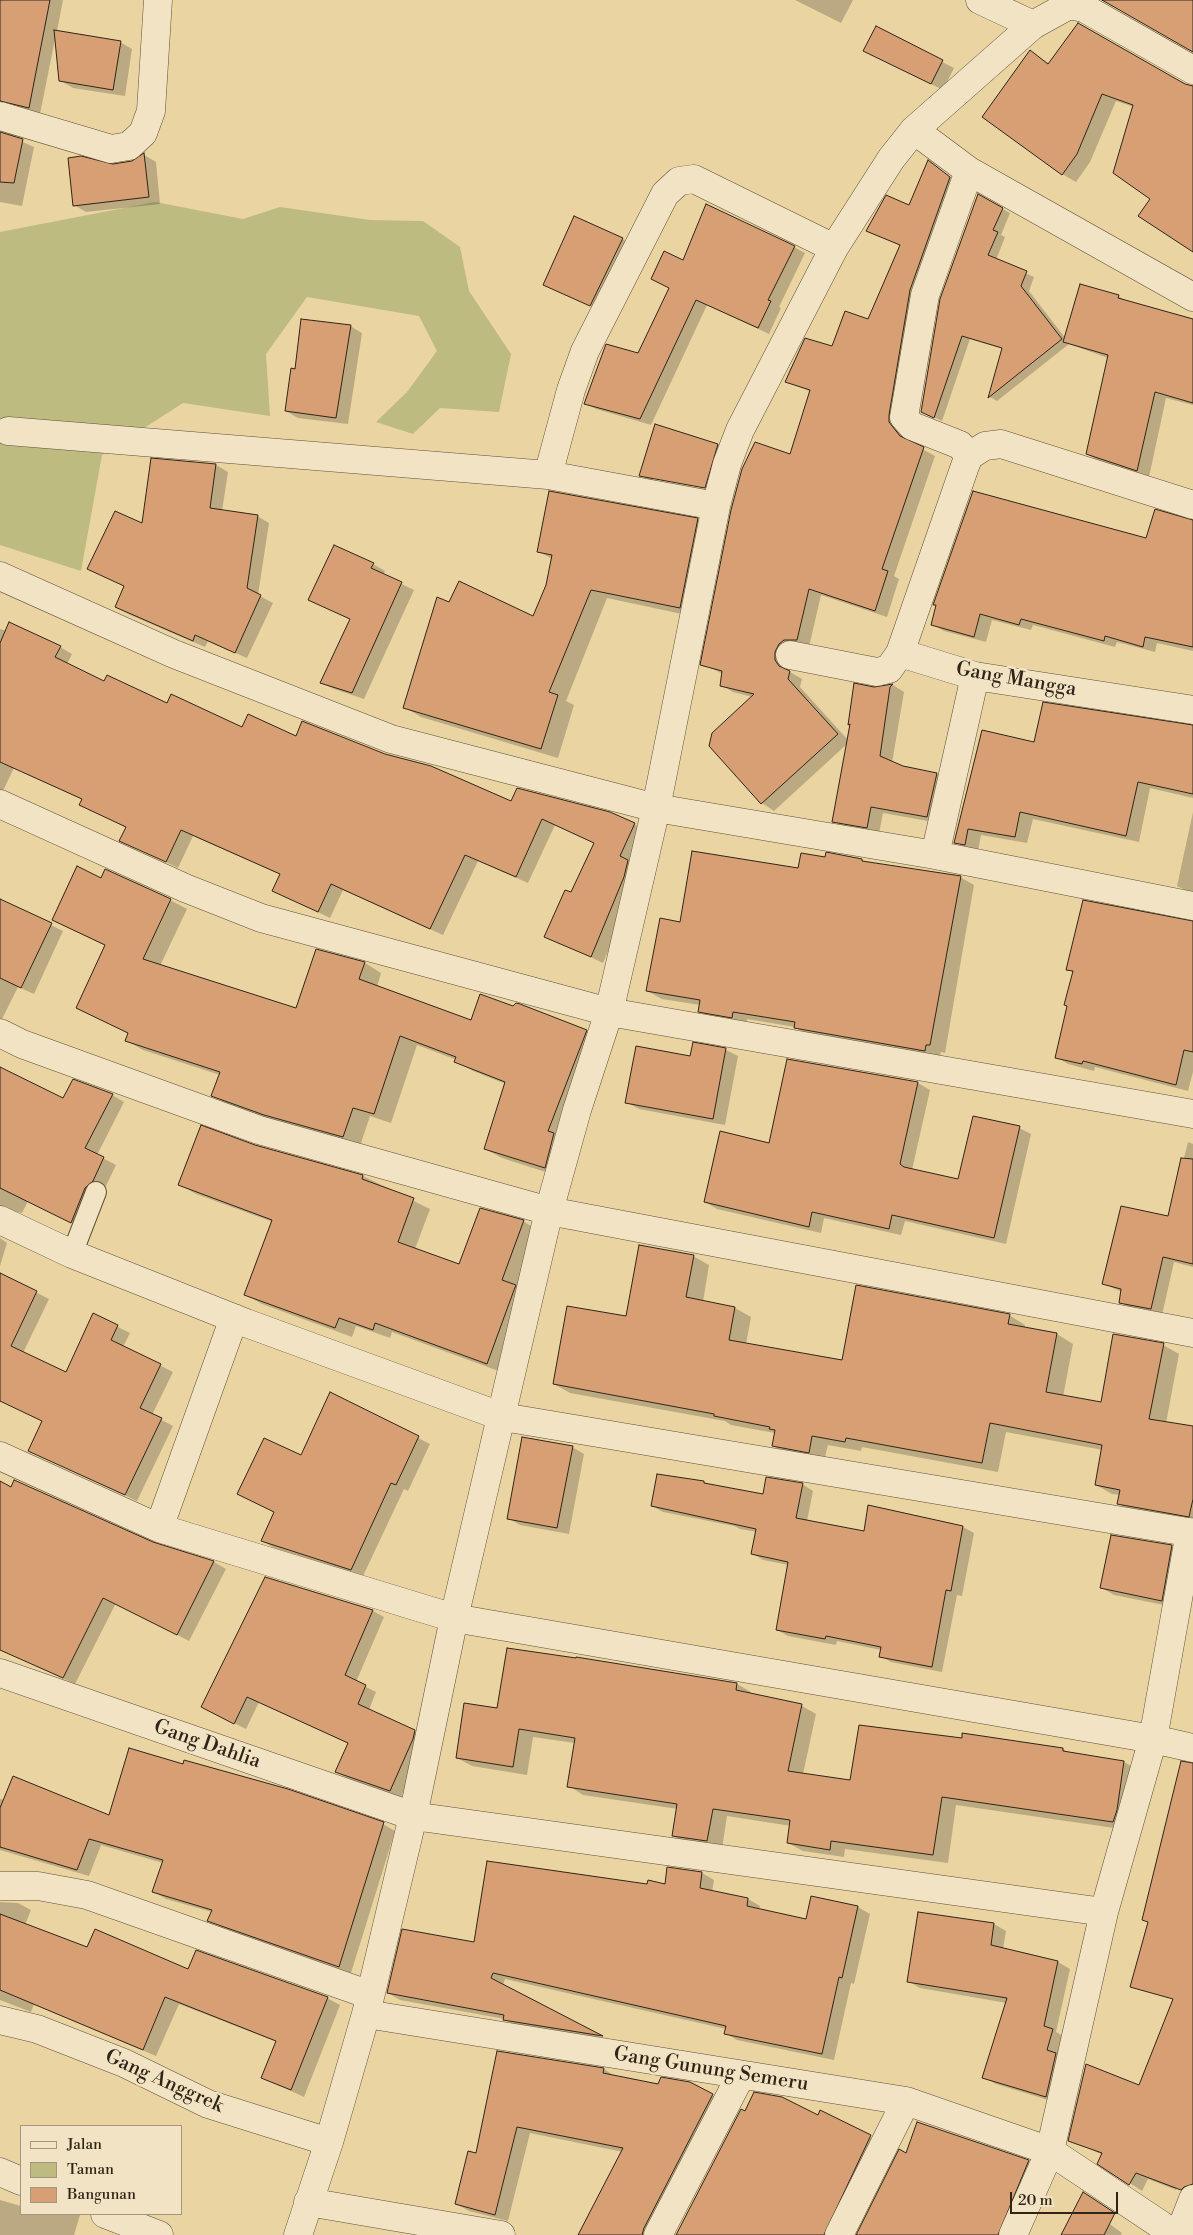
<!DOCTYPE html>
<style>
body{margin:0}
#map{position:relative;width:1193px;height:2235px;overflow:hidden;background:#ead4a2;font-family:"Libre Bodoni",serif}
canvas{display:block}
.legend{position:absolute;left:20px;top:2125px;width:162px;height:90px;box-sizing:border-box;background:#f1e3c3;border:1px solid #a4977e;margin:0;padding:6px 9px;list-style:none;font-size:15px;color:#312417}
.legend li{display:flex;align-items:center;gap:10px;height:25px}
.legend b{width:25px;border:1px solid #a4977e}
.scale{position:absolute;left:1010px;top:2192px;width:108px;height:22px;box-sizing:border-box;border:2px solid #312417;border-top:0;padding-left:6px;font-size:15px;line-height:18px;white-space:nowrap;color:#312417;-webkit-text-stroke:4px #f1e3c3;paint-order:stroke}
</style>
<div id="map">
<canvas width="1193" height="2235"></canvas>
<ul class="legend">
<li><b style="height:6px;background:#f1e3c3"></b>Jalan</li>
<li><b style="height:14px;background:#bdbb80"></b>Taman</li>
<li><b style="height:14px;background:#d79f74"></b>Bangunan</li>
</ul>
<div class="scale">20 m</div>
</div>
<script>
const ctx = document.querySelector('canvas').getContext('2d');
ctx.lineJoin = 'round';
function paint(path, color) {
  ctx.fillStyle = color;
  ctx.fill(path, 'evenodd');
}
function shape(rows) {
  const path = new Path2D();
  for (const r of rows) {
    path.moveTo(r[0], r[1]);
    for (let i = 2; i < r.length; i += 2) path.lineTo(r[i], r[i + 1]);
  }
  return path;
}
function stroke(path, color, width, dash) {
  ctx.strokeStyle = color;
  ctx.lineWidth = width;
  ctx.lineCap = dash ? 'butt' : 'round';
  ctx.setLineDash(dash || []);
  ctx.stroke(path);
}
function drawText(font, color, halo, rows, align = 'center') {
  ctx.font = font + ' "Libre Bodoni",serif';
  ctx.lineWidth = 5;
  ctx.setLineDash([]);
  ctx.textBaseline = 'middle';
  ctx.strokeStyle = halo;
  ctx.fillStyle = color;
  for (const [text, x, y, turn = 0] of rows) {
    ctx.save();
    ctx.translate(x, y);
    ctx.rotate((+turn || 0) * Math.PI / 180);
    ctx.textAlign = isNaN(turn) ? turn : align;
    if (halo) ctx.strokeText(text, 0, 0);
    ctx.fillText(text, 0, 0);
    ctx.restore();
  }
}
paint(shape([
 [155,202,243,219,280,207,370,220,423,221,460,247,469,291,511,354,499,412,440,408,413,434,376,422,407,392,437,351,419,316,307,297,266,354,270,416,183,403,102,455,81,571,0,545,0,232]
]), '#bdbb80');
paint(shape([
 [0,0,63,0,57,31,120,42,132,49,125,96,73,88,61,81,55,39,40,114,0,113],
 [795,0,853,0,841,23],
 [876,28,954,68,943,90,877,57],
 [1030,52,1050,64,1193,87,1193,251,1151,199,1134,107,1116,101,1090,162,1076,182,1062,174],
 [0,132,34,147,22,206,0,202],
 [144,155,156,162,160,204,86,212,74,205,113,166,133,162],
 [929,162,962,185,901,430,911,443,935,456,894,576,899,579,887,617,821,595,809,647,787,668,790,672,802,679,800,687,848,740,855,685,874,689,893,685,904,692,892,763,902,767,937,774,949,781,939,823,883,813,879,834,845,828,833,821,847,744,774,811,762,803,711,746,753,697,733,692,721,685,723,674,702,664,732,510,749,454,791,455,811,392,786,381,790,369,806,339,833,348,869,321,901,246,868,231,910,206],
 [978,196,1010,213,1001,235,1005,237,996,260,1034,277,1029,291,1066,339,1118,296,1130,303,1193,320,1193,405,1166,398,1149,477,1099,461,1087,454,1108,358,1069,344,997,401,990,397,1003,349,970,339,942,421,923,412],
 [622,239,634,246,603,312,545,285],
 [794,247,805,253,779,307,781,308,769,334,707,305,651,425,596,409,585,403,639,355,684,261],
 [350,326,362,333,348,424,298,418,286,411,296,370],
 [718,445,730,452,717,494,653,482,641,475],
 [653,477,711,488,710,490,653,480],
 [216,465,228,472,222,511,257,516,269,523,258,595,273,603,247,658,208,641,205,647,128,614,116,607,126,587,89,569],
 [697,520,714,529,696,617,607,598,566,701,574,705,558,758,421,717,404,707,449,604,534,617,547,585,552,559,538,551],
 [1193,521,1193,651,1157,643,1155,652,1117,642,1115,647,1033,625,1031,630,992,620,986,642,944,631,932,624],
 [373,564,385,571,383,575,414,590,364,699,334,689,322,683,351,620,310,600],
 [0,629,60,647,72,654,67,664,105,682,243,729,296,738,512,802,634,824,646,831,636,884,603,963,546,936,572,894,595,843,555,825,528,883,478,861,443,935,343,890,330,918,274,891,281,875,193,836,178,868,121,840,127,828,80,805,83,800,14,768,0,797],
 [1193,726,1193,798,1150,788,1139,842,1033,819,1027,843,981,835,978,851,968,849,955,842,1035,743],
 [1193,812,1193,894,1177,886],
 [826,858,862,860,868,863,960,877,974,885,945,1053,941,1052,939,1059,809,1036,795,1027,747,1019,746,1025,713,1019,699,1011,700,1005,662,999,647,991,681,923],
 [102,880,170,900,187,909,160,966,297,1010,317,951,365,963,381,973,377,987,471,1022,586,1031,603,1041,561,1177,502,1158,485,1149,506,1084,473,1071,456,1061,457,1060,417,1045,391,1123,370,1116,360,1146,282,1124,230,1105,213,1096,220,1075,143,1050,127,1041,129,1034,78,1008,106,946,53,920],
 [0,900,63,931,34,994,18,987,0,1023],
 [1193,922,1193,1072,1188,1091,1095,1067,1094,1071,1068,1064,1056,1057,1069,1007,1074,973,1067,969],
 [694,1044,726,1050,738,1056,725,1125,639,1109,626,1102,691,1057],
 [0,1068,64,1100,112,1095,124,1102,97,1155,116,1165,105,1188,97,1195,84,1229,28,1201,22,1213,12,1211,0,1218],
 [918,1083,930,1090,912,1170,959,1180,1019,1128,1031,1134,1006,1244,905,1221,901,1235,824,1218,821,1233,717,1209,705,1202,770,1145],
 [1188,1142,1193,1144,1193,1267,1174,1262,1162,1315,1132,1309,1120,1302,1122,1292,1104,1284,1169,1218],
 [254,1146,363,1176,430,1209,415,1249,460,1266,523,1221,539,1231,504,1373,392,1332,390,1338,356,1326,352,1337,262,1304,246,1295,273,1222,196,1194,180,1185],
 [0,1238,7,1243,0,1266],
 [693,1256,709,1265,703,1302,735,1308,751,1317,746,1344,843,1361,1009,1315,1025,1325,1025,1329,1057,1334,1073,1344,1063,1397,1102,1404,1163,1345,1179,1354,1166,1423,1193,1428,1193,1523,1135,1513,1119,1504,1121,1495,1112,1494,1096,1485,1103,1450,1006,1432,998,1472,862,1447,861,1451,828,1445,824,1461,789,1455,773,1446,775,1433,731,1425,725,1421,570,1393,554,1384],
 [0,1274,49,1299,23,1353,67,1373,94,1315,130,1333,123,1347,173,1372,152,1415,173,1426,137,1501,29,1451,43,1421,1,1401,0,1403],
 [418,1438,430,1444,408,1491,404,1489,363,1576,274,1548,262,1541,275,1512,239,1494,301,1457],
 [572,1447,584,1454,569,1534,520,1525,508,1518],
 [0,1482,152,1543,214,1562,226,1569,189,1641,116,1603,75,1684,0,1649],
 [704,1482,710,1485,764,1496,802,1484,813,1491,807,1521,865,1532,963,1527,974,1533,962,1596,957,1595,942,1672,891,1662,880,1656,881,1650,837,1641,836,1645,788,1636,777,1630,789,1565,763,1560,753,1554,757,1532,740,1529,734,1526,663,1512,652,1506],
 [1171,1546,1183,1553,1174,1607,1114,1595,1102,1588],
 [373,1611,384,1617,356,1682,376,1692,369,1710,426,1737,401,1797,347,1778,336,1772,349,1744,259,1702,246,1729,214,1713],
 [737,1684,751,1692,751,1694,802,1706,816,1714,803,1774,851,1781,1063,1749,1071,1754,1124,1762,1138,1770,1128,1830,956,1805,948,1863,845,1849,844,1857,803,1851,788,1843,791,1826,727,1816,722,1849,688,1844,673,1836,678,1809,583,1795,569,1786,575,1743,533,1737,527,1775,472,1766,457,1758,498,1710],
 [0,1799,110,1817,383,1824,395,1831,351,1973,221,1927,209,1920,212,1912,166,1899,154,1892,163,1863,101,1845,89,1876,0,1850],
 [668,1869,702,1873,714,1880,712,1892,748,1899,760,1906,759,1910,807,1921,858,1907,870,1914,854,1984,851,1983,834,2060,737,2040,725,2033,726,2029,505,1979,503,1985,610,2042,517,2027,505,2019,400,2000,388,1993,475,1944,648,1886,666,1885],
 [0,1902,18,1903,31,1910,25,1925,87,1949,327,1998,340,2005,304,2097,263,2078,277,2042,179,2004,156,2056,34,2004,31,2012,0,2000],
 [994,1924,1006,1931,1003,1949,1058,1962,1070,1969,1056,2032,1065,2037,1058,2103,996,2084,984,2077,1007,2003,920,1988,908,1981],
 [1193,2004,1193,2145,1176,2190,1148,2179,1142,2191,1099,2163,1103,2155,1070,2140,1140,2086],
 [498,2052,604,2069,616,2077,658,2086,690,2083,725,2102,656,2235,579,2235,623,2152,530,2133,508,2221,469,2211,456,2204,477,2155],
 [821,2112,883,2144,837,2235,677,2235,745,2113,818,2117],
 [906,2154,1028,2162,1041,2169,1011,2235,858,2235],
 [0,2200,21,2206,21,2214,77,2214,80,2215,74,2235,0,2235],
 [1092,2211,1122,2233,1121,2235,1063,2235]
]), '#0003');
const building = shape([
 [0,0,50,0,29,108,0,101,0,0],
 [1102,0,1193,0,1193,52,1102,0],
 [1078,23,1185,84,1193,86,1193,252,1138,216,1150,199,1113,173,1133,105,1102,94,1077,154,1062,175,982,117,1030,50,1048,64,1078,23],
 [876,26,943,60,931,84,863,51,876,26],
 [54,30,121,41,113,90,59,81,54,30],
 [0,132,23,139,14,183,0,182,0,132],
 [144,153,149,197,73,206,68,158,81,156,113,164,132,161,144,153],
 [928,160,950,177,910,290,889,415,889,422,900,436,924,447,882,569,888,571,875,611,809,589,797,640,784,640,779,644,775,652,775,660,779,666,790,671,788,679,838,734,761,804,709,746,712,733,754,694,720,686,722,671,700,665,731,510,742,469,755,442,790,454,810,390,785,382,805,338,832,346,845,311,868,319,900,245,866,231,886,195,909,205,928,160],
 [978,194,1003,208,993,230,998,232,988,255,1027,271,1021,286,1062,339,988,398,1002,348,962,336,934,418,921,412,940,299,978,194],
 [706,204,795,246,768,300,771,301,758,328,696,300,640,419,584,404,606,344,638,353,669,288,651,279,664,251,683,260,706,204],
 [574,216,623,238,590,306,543,285,574,216],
 [1080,284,1119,295,1118,298,1193,319,1193,403,1155,392,1137,471,1086,454,1108,355,1063,342,1080,284],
 [301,319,351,325,336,418,285,411,291,368,295,369,301,319],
 [655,424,718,444,705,488,639,476,655,424],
 [151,458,216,464,210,508,258,515,247,588,261,595,235,653,195,635,193,641,115,607,124,586,87,569,115,511,142,523,151,458],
 [549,491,698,518,680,608,591,590,549,692,558,695,541,749,403,708,437,597,449,602,459,581,533,616,546,585,552,555,537,552,549,491],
 [973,491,1146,538,1155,509,1193,520,1193,647,1145,637,1143,647,1105,636,1104,641,1021,619,1019,625,980,614,974,637,931,625,936,605,933,605,973,491],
 [334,545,374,563,371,568,402,582,352,693,320,683,350,619,308,600,334,545],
 [9,622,61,646,55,657,104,681,107,675,167,703,171,694,242,727,248,714,296,736,302,721,385,754,431,766,511,801,517,788,610,812,635,823,620,856,628,860,624,877,591,957,544,937,565,890,571,892,594,843,542,819,516,877,465,855,430,929,331,884,318,912,272,891,280,874,181,830,166,862,119,841,126,827,79,805,82,799,0,762,0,643,9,622],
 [854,683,874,687,893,684,890,687,880,756,903,766,937,773,927,817,871,807,867,828,832,822,850,724,848,725,854,683],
 [1043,702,1193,725,1193,794,1138,782,1126,836,1020,812,1015,837,968,829,965,845,954,843,982,730,1034,742,1043,702],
 [692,851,798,868,801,853,825,857,826,852,862,859,862,861,961,876,930,1045,926,1045,925,1051,794,1028,795,1022,733,1012,732,1018,698,1012,700,1000,646,991,660,918,680,922,692,851],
 [77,866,101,878,105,869,171,899,143,959,296,1008,316,949,365,962,359,979,471,1020,480,994,513,1006,516,1003,520,1004,587,1030,548,1131,554,1133,545,1168,484,1149,505,1082,454,1062,456,1057,400,1036,374,1114,353,1108,343,1137,264,1115,211,1096,220,1072,125,1041,128,1033,76,1008,105,945,52,920,77,866],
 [0,899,52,923,21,988,0,978,0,899],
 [1083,900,1193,921,1193,1052,1184,1050,1176,1085,1083,1061,1082,1064,1055,1058,1067,1006,1064,1005,1073,971,1066,970,1083,900],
 [693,1042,726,1048,713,1119,625,1103,636,1046,690,1056,693,1042],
 [787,1059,918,1082,900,1164,904,1167,958,1179,973,1116,1020,1126,994,1238,892,1215,889,1229,812,1212,809,1227,704,1202,720,1131,769,1143,787,1059],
 [0,1067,63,1098,73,1079,113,1094,85,1148,104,1157,93,1181,85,1188,71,1223,0,1188,0,1067],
 [201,1125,255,1145,363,1175,362,1179,414,1198,398,1242,459,1264,480,1208,524,1220,502,1280,516,1285,514,1290,487,1364,375,1323,373,1330,339,1318,335,1328,244,1295,272,1220,178,1185,201,1125],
 [1181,1158,1193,1159,1193,1264,1163,1257,1151,1309,1119,1303,1121,1289,1102,1284,1121,1206,1168,1216,1181,1158],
 [639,1245,694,1255,686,1297,735,1307,729,1340,842,1360,856,1285,1010,1314,1008,1324,1057,1333,1046,1392,1101,1402,1113,1334,1164,1343,1149,1419,1193,1426,1193,1499,1189,1517,1117,1504,1120,1490,1095,1485,1102,1445,990,1423,982,1463,846,1438,845,1442,812,1436,809,1453,772,1446,775,1430,769,1429,770,1427,714,1416,714,1414,553,1384,567,1306,626,1316,639,1245],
 [0,1273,37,1291,11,1346,66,1372,93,1313,118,1325,111,1340,161,1364,140,1408,162,1418,125,1495,28,1451,42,1421,0,1401,0,1273],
 [330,1392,419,1436,396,1485,391,1483,351,1570,261,1541,274,1512,237,1494,264,1438,301,1455,330,1392],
 [522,1437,573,1446,557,1528,507,1519,522,1437],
 [657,1474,704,1481,704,1483,763,1494,766,1477,803,1483,796,1518,864,1531,868,1505,963,1526,951,1591,946,1590,932,1667,879,1657,881,1647,826,1636,825,1639,776,1630,788,1562,751,1554,756,1529,651,1506,657,1474],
 [14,1480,153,1542,214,1561,177,1635,103,1598,63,1678,0,1650,0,1481,11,1487,14,1480],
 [1111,1535,1172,1545,1162,1601,1100,1588,1111,1535],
 [265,1577,373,1610,345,1675,366,1685,358,1704,415,1730,413,1739,390,1791,335,1772,348,1743,247,1697,234,1724,201,1707,265,1577],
 [507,1648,576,1658,576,1657,737,1683,736,1690,802,1704,788,1771,850,1780,859,1725,962,1738,962,1733,1063,1748,1063,1751,1124,1761,1117,1810,1113,1822,942,1797,933,1855,831,1841,830,1850,787,1843,790,1820,713,1809,707,1841,672,1836,677,1804,567,1787,575,1738,519,1729,513,1767,456,1758,464,1703,497,1708,507,1648],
 [129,1748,183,1764,184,1760,288,1789,384,1822,339,1967,207,1921,212,1910,152,1892,163,1860,89,1839,77,1870,0,1847,0,1808,13,1776,109,1815,129,1748],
 [1181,1761,1193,1763,1193,2184,1184,2187,1181,2190,1136,2173,1129,2185,1097,2164,1102,2153,1068,2141,1086,2064,1139,2085,1173,1999,1130,1987,1148,1922,1142,1920,1181,1761],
 [487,1861,647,1884,648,1880,665,1884,667,1867,702,1872,700,1888,748,1898,747,1906,806,1919,811,1896,858,1906,842,1978,839,1977,822,2054,724,2034,726,2026,493,1973,491,1978,603,2036,503,2020,504,2015,387,1993,402,1929,474,1942,487,1861],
 [918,1912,994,1923,991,1945,1058,1961,1044,2026,1053,2029,1047,2050,1056,2053,1046,2097,982,2078,1007,1998,907,1982,918,1912],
 [0,1914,87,1947,95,1929,188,1969,196,1950,328,1997,291,2090,261,2078,276,2041,165,1997,143,2050,0,1990,0,1914],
 [497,2051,604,2068,603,2073,658,2084,661,2077,690,2082,713,2094,644,2228,642,2235,578,2235,623,2148,517,2127,495,2215,455,2204,468,2151,476,2153,497,2051],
 [754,2092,782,2097,818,2115,820,2110,871,2135,824,2235,676,2235,741,2109,745,2111,754,2092],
 [917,2122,1029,2160,998,2235,856,2235,899,2149,906,2153,917,2122],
 [1083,2192,1115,2213,1104,2235,1061,2235,1083,2192]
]);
paint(building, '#d79f74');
stroke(building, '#312417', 1);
const service = shape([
 [72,1254,96,1192]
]);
const minor = shape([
 [980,0,1033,25],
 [0,116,111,149,129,146,143,133,151,111,158,0],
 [914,130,969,171,1193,297],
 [8,431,548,475,716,506],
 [969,456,960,445,912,426,904,417,925,295,969,171],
 [548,475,571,390,585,351,665,194,679,181,694,179,834,248],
 [0,576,174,654,391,739,656,808,935,855,1193,906],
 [900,653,965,466,969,456,985,446,1001,444,1193,505],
 [790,655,877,672,889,669,900,653,975,676,1193,710],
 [0,804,185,888,261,918,609,1012,1193,1114],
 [935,855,975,676],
 [0,1033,22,1044,259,1130,549,1211,1193,1333],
 [0,1220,72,1254,246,1323,503,1417,1193,1533],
 [0,1456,159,1528,454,1618,1153,1739,1193,1748],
 [159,1528,234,1318],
 [0,1673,413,1816,1104,1912],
 [0,1886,38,1886,87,1895,370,1995],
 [366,2014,906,2101,1050,2151,1176,2235],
 [0,2020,37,2029,124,2063,208,2104,329,2142],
 [0,2172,21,2181],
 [308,2202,501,2235],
 [105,2214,159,2235],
 [298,2235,329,2142,366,2014,413,1816,454,1618,549,1211,577,1110,609,1012,656,808,716,506,727,464,740,430,834,248,891,159,914,130,1033,25,1069,5,1084,8,1193,70],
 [658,2235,741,2075],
 [839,2235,906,2101],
 [1013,2235,1050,2151,1104,1912,1153,1739,1190,1532],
 [1179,2235,1193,2199]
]);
stroke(service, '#5f503a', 22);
stroke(minor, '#5f503a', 29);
stroke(service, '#f1e3c3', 20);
stroke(minor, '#f1e3c3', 28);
drawText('20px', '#312417', '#f1e3c3', [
 ["Gang Mangga",1016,680,10],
 ["Gang Dahlia",207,1745,19],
 ["Gang Gunung Semeru",711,2070,9],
 ["Gang Anggrek",164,2082,24]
]);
</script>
